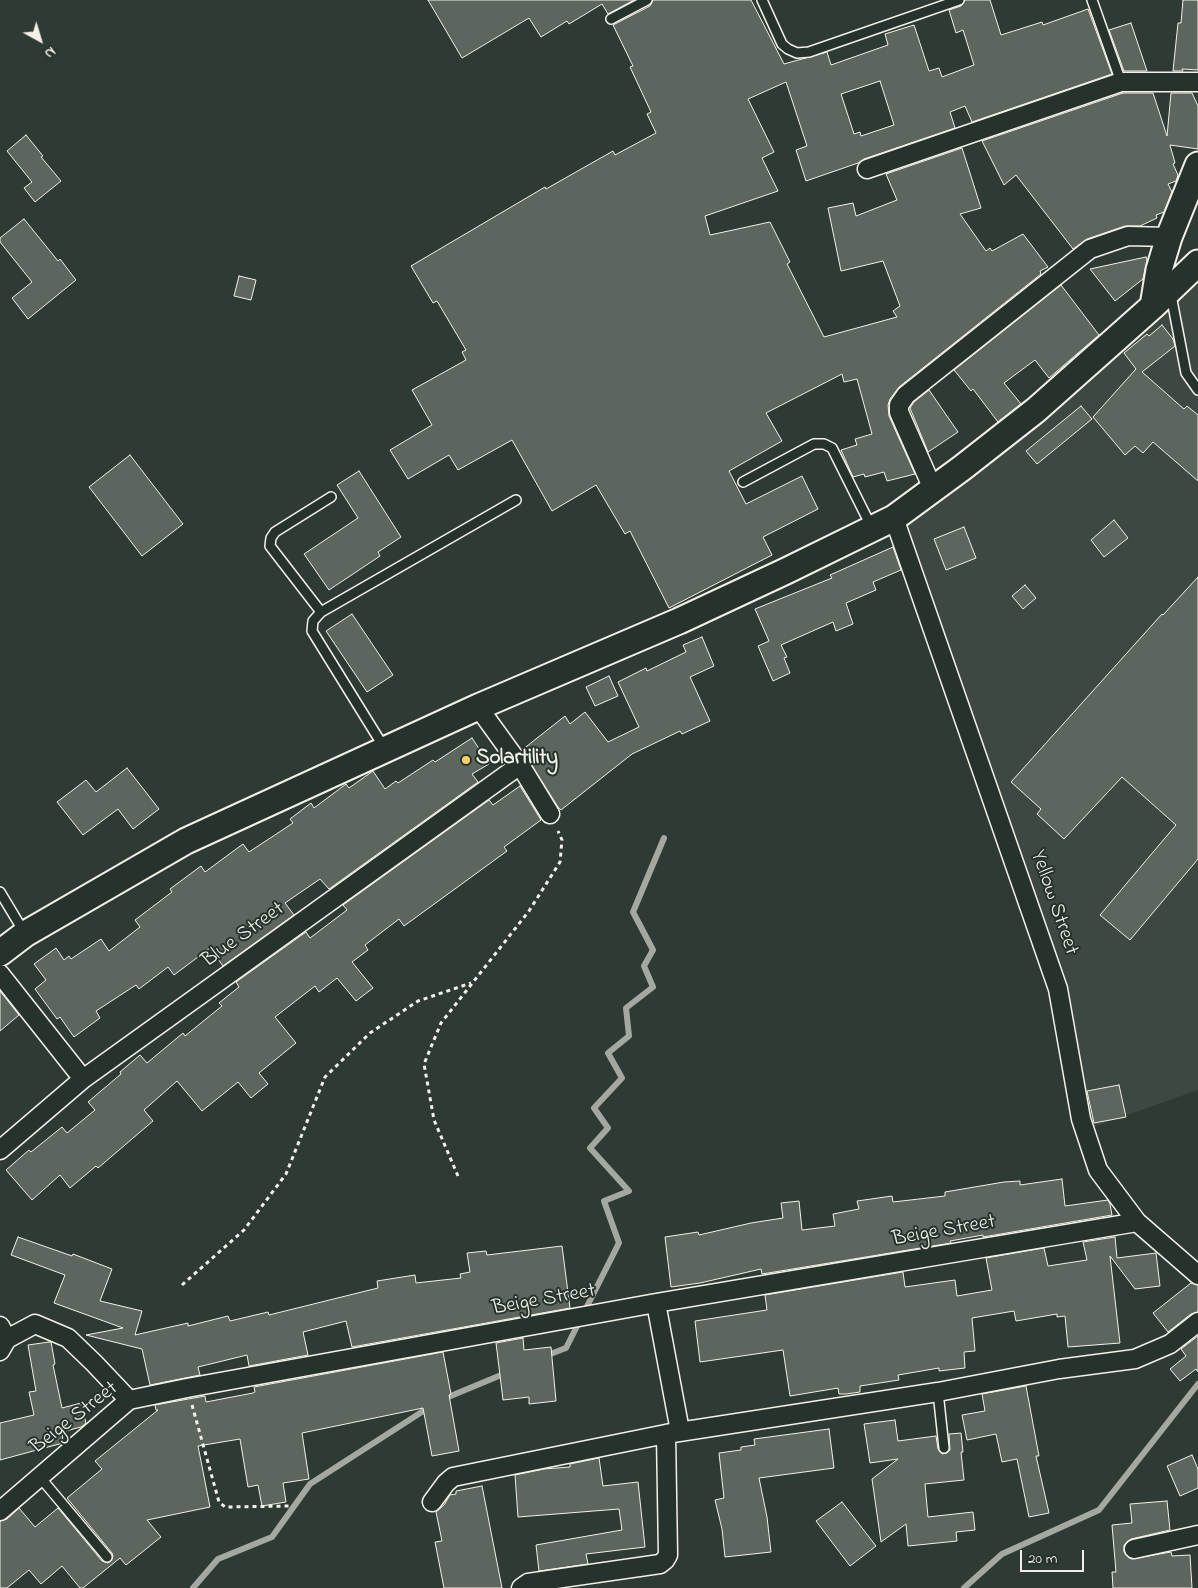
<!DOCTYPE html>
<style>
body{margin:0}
#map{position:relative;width:1198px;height:1588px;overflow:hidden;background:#2e3b34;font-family:"Indie Flower",sans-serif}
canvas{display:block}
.north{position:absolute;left:15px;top:15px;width:50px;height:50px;-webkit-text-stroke:4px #26332d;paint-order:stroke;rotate:141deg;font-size:14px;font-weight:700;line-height:20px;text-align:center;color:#f4f1e8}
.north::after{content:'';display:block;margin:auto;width:18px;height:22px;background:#f4f1e8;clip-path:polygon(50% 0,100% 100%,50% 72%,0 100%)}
.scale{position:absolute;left:1020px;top:1550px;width:64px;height:22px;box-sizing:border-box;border:2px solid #f4f1e8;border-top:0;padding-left:6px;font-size:15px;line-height:18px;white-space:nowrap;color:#f4f1e8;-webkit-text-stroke:4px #26332d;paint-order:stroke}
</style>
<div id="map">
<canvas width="1198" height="1588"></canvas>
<div class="north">N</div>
<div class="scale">20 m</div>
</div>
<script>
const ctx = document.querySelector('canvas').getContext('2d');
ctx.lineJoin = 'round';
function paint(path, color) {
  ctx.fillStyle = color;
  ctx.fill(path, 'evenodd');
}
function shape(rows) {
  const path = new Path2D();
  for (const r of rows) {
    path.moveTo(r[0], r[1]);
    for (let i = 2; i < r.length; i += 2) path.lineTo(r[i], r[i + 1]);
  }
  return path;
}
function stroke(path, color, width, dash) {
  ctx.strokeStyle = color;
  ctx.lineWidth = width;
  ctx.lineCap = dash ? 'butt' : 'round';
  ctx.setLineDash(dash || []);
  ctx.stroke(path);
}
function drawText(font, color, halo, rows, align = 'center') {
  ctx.font = font + ' "Indie Flower",sans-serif';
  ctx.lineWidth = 4;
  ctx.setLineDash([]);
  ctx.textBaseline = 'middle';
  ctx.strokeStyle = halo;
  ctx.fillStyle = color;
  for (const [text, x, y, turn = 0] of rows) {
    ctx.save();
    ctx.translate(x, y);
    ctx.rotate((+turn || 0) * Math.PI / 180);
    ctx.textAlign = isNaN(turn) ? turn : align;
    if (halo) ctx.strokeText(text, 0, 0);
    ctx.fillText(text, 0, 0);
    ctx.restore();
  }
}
paint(shape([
 [1198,275,1198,1090,1093,1127,1065,990,901,531,997,458,1082,385]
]), '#3c4841');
stroke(shape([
 [545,1356,566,1348,619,1243,604,1201,629,1191,590,1148,608,1128,594,1108,622,1078,608,1053,629,1036,626,1008,653,987,644,966,653,950,633,912,664,838],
 [441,1400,506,1373],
 [193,1588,218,1559,272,1537,310,1484,431,1406],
 [964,1588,1002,1554,1099,1510,1198,1384]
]), '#a4a8a0', 6);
const building = shape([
 [428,0,634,0,608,14,602,4,569,24,567,21,541,37,529,18,462,58,428,0],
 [653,0,751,0,784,64,827,52,831,65,888,45,885,34,914,25,929,71,939,68,942,77,974,65,963,30,956,33,949,10,961,6,965,0,990,0,1001,35,1042,22,1043,25,1088,9,1112,74,972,122,965,106,950,112,955,128,864,159,858,163,806,181,796,150,807,146,786,82,748,99,774,152,762,158,778,191,705,216,710,235,770,222,790,262,787,264,824,337,897,317,893,311,900,306,883,261,841,271,828,208,853,203,856,216,897,200,886,174,962,148,981,208,960,214,986,251,990,248,992,251,1023,234,1048,267,1040,271,1041,274,899,387,890,399,888,405,889,416,915,474,887,481,884,472,865,477,864,474,853,477,841,450,857,445,855,439,872,434,857,379,844,382,842,374,766,413,782,441,729,471,746,504,802,476,818,509,763,537,772,555,669,608,630,531,625,534,596,485,552,511,512,440,458,470,449,455,408,479,390,450,432,425,412,390,466,360,462,352,466,350,437,301,433,303,411,266,545,187,546,189,613,151,615,155,656,133,647,114,651,112,630,67,633,66,613,25,650,6,653,0],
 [880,81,894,125,861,136,860,132,854,134,841,94,880,81],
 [1183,0,1198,0,1198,70,1182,69,1183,71,1173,71,1178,23,1181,23,1183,0],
 [1131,23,1147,71,1124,71,1109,30,1131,23],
 [1123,93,1153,93,1167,136,1171,93,1192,93,1198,106,1198,149,1170,145,1175,163,1173,164,1178,175,1176,181,1168,184,1172,192,1164,212,1156,215,1157,218,1140,226,1125,226,1087,239,1073,249,1016,175,1004,185,982,141,1123,93],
 [26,135,43,156,41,157,61,181,35,202,24,188,32,182,7,151,26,135],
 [24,219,58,261,60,259,76,280,28,319,12,298,32,282,0,242,0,238,24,219],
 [1146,257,1147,260,1143,279,1115,301,1090,269,1146,257],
 [239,276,256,280,251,300,234,296,239,276],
 [1061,285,1099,335,1049,378,1035,360,1004,383,1021,404,998,422,973,389,971,391,954,370,1061,285],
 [1162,325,1173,339,1175,346,1142,372,1184,409,1187,406,1198,415,1198,481,1153,442,1143,453,1135,446,1125,455,1093,417,1136,369,1124,353,1147,334,1149,336,1162,325],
 [929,390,958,432,928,452,910,408,914,402,929,390],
 [1081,406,1092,419,1037,464,1026,451,1081,406],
 [130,455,183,524,142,556,89,487,130,455],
 [359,471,401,537,378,552,380,556,329,590,304,554,358,518,337,485,359,471],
 [1114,520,1128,538,1104,557,1091,540,1114,520],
 [964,527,976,558,946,570,934,539,964,527],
 [893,547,901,570,873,582,876,590,846,603,853,624,836,631,833,622,781,645,787,657,784,658,790,673,773,681,758,646,769,641,755,609,832,578,830,575,893,547],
 [1198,577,1198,859,1130,940,1100,915,1176,825,1122,777,1064,839,1037,814,1041,809,1011,782,1162,614,1163,615,1198,577],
 [1025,585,1036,598,1023,609,1012,596,1025,585],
 [352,614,393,675,367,692,326,631,352,614],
 [702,637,714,666,690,677,710,721,682,734,680,731,632,754,561,810,558,807,522,750,565,716,570,724,585,712,608,742,639,727,618,682,646,668,647,671,686,652,683,645,702,637],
 [609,676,618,696,595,706,586,687,609,676],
 [472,738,489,764,472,774,478,782,329,889,320,879,285,903,294,915,223,966,210,948,174,975,168,967,139,989,136,985,96,1011,100,1018,74,1037,60,1017,57,1019,35,989,46,980,34,964,56,948,64,960,69,956,71,959,101,939,109,951,140,927,135,920,172,892,170,889,201,866,205,872,243,844,249,852,293,823,290,819,311,803,314,808,346,784,349,788,373,771,385,789,396,781,398,783,433,760,435,762,472,738],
 [127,768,159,809,133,829,118,809,83,835,57,802,86,780,96,792,127,768],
 [520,786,541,820,504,847,507,851,404,926,399,919,365,945,368,950,352,962,373,988,356,1001,337,978,319,992,315,986,275,1017,296,1043,259,1073,268,1084,251,1098,238,1082,202,1111,177,1081,144,1110,153,1121,98,1168,96,1166,70,1188,60,1175,32,1200,6,1170,29,1150,31,1152,62,1127,67,1133,95,1110,88,1102,121,1074,120,1072,140,1055,147,1063,183,1033,185,1036,222,1006,219,1003,239,987,236,982,306,932,310,938,347,910,343,905,489,800,493,805,520,786],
 [0,991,19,1015,0,1031,0,991],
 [1119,1085,1126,1117,1094,1123,1087,1091,1119,1085],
 [1062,1179,1065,1206,1108,1200,1110,1204,1112,1215,983,1237,983,1235,950,1241,951,1243,762,1274,761,1269,700,1283,671,1287,665,1237,698,1232,699,1235,751,1223,783,1218,781,1203,799,1201,802,1230,835,1226,833,1214,859,1209,857,1201,892,1196,893,1202,945,1196,945,1192,1004,1182,1020,1181,1020,1185,1062,1179],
 [18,1237,72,1256,73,1254,112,1269,100,1301,142,1311,135,1335,188,1323,188,1326,228,1316,230,1321,268,1312,269,1315,378,1288,377,1281,415,1275,416,1283,461,1278,460,1274,470,1272,467,1253,486,1251,487,1255,562,1246,570,1308,352,1347,346,1321,303,1332,308,1355,249,1366,247,1355,198,1367,200,1375,150,1385,142,1349,86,1335,123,1328,54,1303,65,1275,11,1255,18,1237],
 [1115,1237,1117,1258,1156,1253,1160,1286,1135,1289,1110,1256,1120,1343,1068,1347,1065,1316,1057,1317,1057,1314,1016,1321,1014,1311,972,1318,975,1351,964,1352,965,1368,939,1371,939,1368,898,1375,899,1380,860,1386,860,1392,846,1394,839,1394,838,1388,790,1396,783,1350,700,1362,695,1321,767,1310,765,1295,903,1272,905,1287,955,1280,957,1296,992,1290,986,1258,1044,1248,1048,1266,1087,1260,1083,1242,1115,1237],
 [1191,1283,1198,1285,1198,1312,1191,1314,1168,1332,1153,1313,1191,1283],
 [1198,1336,1198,1372,1196,1369,1180,1381,1170,1369,1186,1356,1181,1349,1198,1336],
 [523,1338,524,1350,551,1347,556,1401,529,1404,529,1397,503,1400,496,1343,523,1338],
 [49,1342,51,1342,55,1364,53,1365,62,1408,81,1403,86,1423,81,1427,62,1432,63,1443,0,1460,0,1423,34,1415,29,1392,36,1391,28,1345,49,1342],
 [443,1352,451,1394,449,1395,459,1451,432,1456,423,1408,302,1433,309,1479,283,1483,286,1502,262,1506,258,1485,248,1487,240,1439,198,1446,210,1507,147,1520,161,1537,126,1565,120,1558,83,1588,80,1588,62,1566,41,1584,29,1570,7,1588,0,1588,0,1521,7,1519,19,1508,35,1527,58,1508,102,1561,108,1563,111,1561,113,1556,112,1553,67,1498,102,1469,95,1461,158,1410,156,1410,155,1405,205,1396,206,1402,253,1393,255,1392,254,1387,443,1352],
 [1026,1386,1039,1456,1036,1456,1049,1513,1029,1517,1017,1459,1002,1462,996,1434,967,1440,962,1415,985,1411,982,1394,1026,1386],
 [895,1420,898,1441,936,1436,938,1449,942,1454,947,1453,950,1450,949,1434,961,1433,963,1452,961,1452,964,1480,925,1484,928,1517,973,1512,975,1530,956,1532,957,1541,908,1546,906,1524,881,1542,872,1479,898,1459,870,1463,864,1424,895,1420],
 [829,1429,834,1468,759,1478,767,1517,771,1552,725,1557,722,1529,715,1500,724,1498,719,1453,741,1450,741,1447,755,1445,754,1439,829,1429],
 [1192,1455,1198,1469,1198,1488,1180,1496,1167,1466,1192,1455],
 [599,1458,603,1486,638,1482,645,1547,586,1554,588,1564,539,1571,536,1545,622,1530,619,1509,518,1517,515,1475,544,1469,570,1467,570,1464,599,1458],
 [482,1486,502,1588,444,1588,435,1542,442,1541,436,1512,444,1505,450,1495,456,1494,456,1491,482,1486],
 [1167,1501,1170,1530,1131,1539,1124,1545,1124,1552,1127,1556,1131,1559,1171,1552,1172,1556,1190,1555,1192,1588,1113,1588,1112,1572,1116,1572,1112,1525,1132,1523,1130,1504,1167,1501],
 [842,1502,876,1546,850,1566,816,1521,842,1502]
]);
paint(building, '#5c655e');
stroke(building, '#f4f1e8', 1);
const lane = shape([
 [762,0,782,44,788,49,797,53,809,52,959,0],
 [1092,0,1121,82],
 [611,19,647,0],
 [1171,295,1186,373,1198,390],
 [743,482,814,444,824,444,832,448,871,526],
 [321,612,270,546,271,538,275,532,331,497],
 [385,749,312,631,313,621,321,612,516,500],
 [0,892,24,932],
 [938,1392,944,1448],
 [39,1476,107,1557]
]);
const street = shape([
 [867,169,1121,82,1198,82],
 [933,489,899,412,899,405,906,395,1090,249,1128,236,1169,237],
 [894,518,1058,989,1081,1119,1098,1170,1137,1222,1198,1275],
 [478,707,520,765,550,814],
 [0,974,83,1079],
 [0,1150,83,1079,520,765],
 [656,1303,680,1431],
 [0,1326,7,1339,0,1351],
 [7,1339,35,1324,68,1338,94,1363,129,1400],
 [432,1502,446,1483,453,1477,666,1434,938,1392,1059,1369,1135,1359,1170,1344,1198,1322],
 [0,1511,129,1400,187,1388,656,1303,1137,1222],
 [1134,1549,1198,1535],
 [521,1588,528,1583,660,1564,665,1560,668,1555,666,1434]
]);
const secondary = shape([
 [1153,306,1159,270,1169,237,1198,165],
 [0,953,25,934,186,841,478,707,679,621,786,571,894,518,962,468,1036,410,1153,306,1198,263]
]);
stroke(lane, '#f4f1e8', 12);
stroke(street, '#f4f1e8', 21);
stroke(secondary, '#f4f1e8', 29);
stroke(shape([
 [458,1176,434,1120,424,1064,441,1023,529,911,560,862,562,840,558,831],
 [182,1285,244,1230,286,1174,325,1077,370,1033,418,1001,471,983],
 [192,1405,219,1502,225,1507,291,1506]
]), '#f4f1e8', 3, [4, 4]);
stroke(lane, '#26332d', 9);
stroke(street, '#26332d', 18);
stroke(secondary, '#26332d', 25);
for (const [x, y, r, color] of [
 [466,760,5,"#ffd166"]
]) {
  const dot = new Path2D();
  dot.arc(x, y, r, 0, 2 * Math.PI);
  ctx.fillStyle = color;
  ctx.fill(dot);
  stroke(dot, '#26332d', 2);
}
drawText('bold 21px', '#f4f1e8', '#26332d', [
 ["Solartility",476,760]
], 'left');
drawText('21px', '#f4f1e8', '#26332d', [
 ["Yellow Street",1053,903,71],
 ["Blue Street",244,936,-36],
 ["Beige Street",944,1232,-10],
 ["Beige Street",544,1301,-10],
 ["Beige Street",75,1419,-38]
]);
</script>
